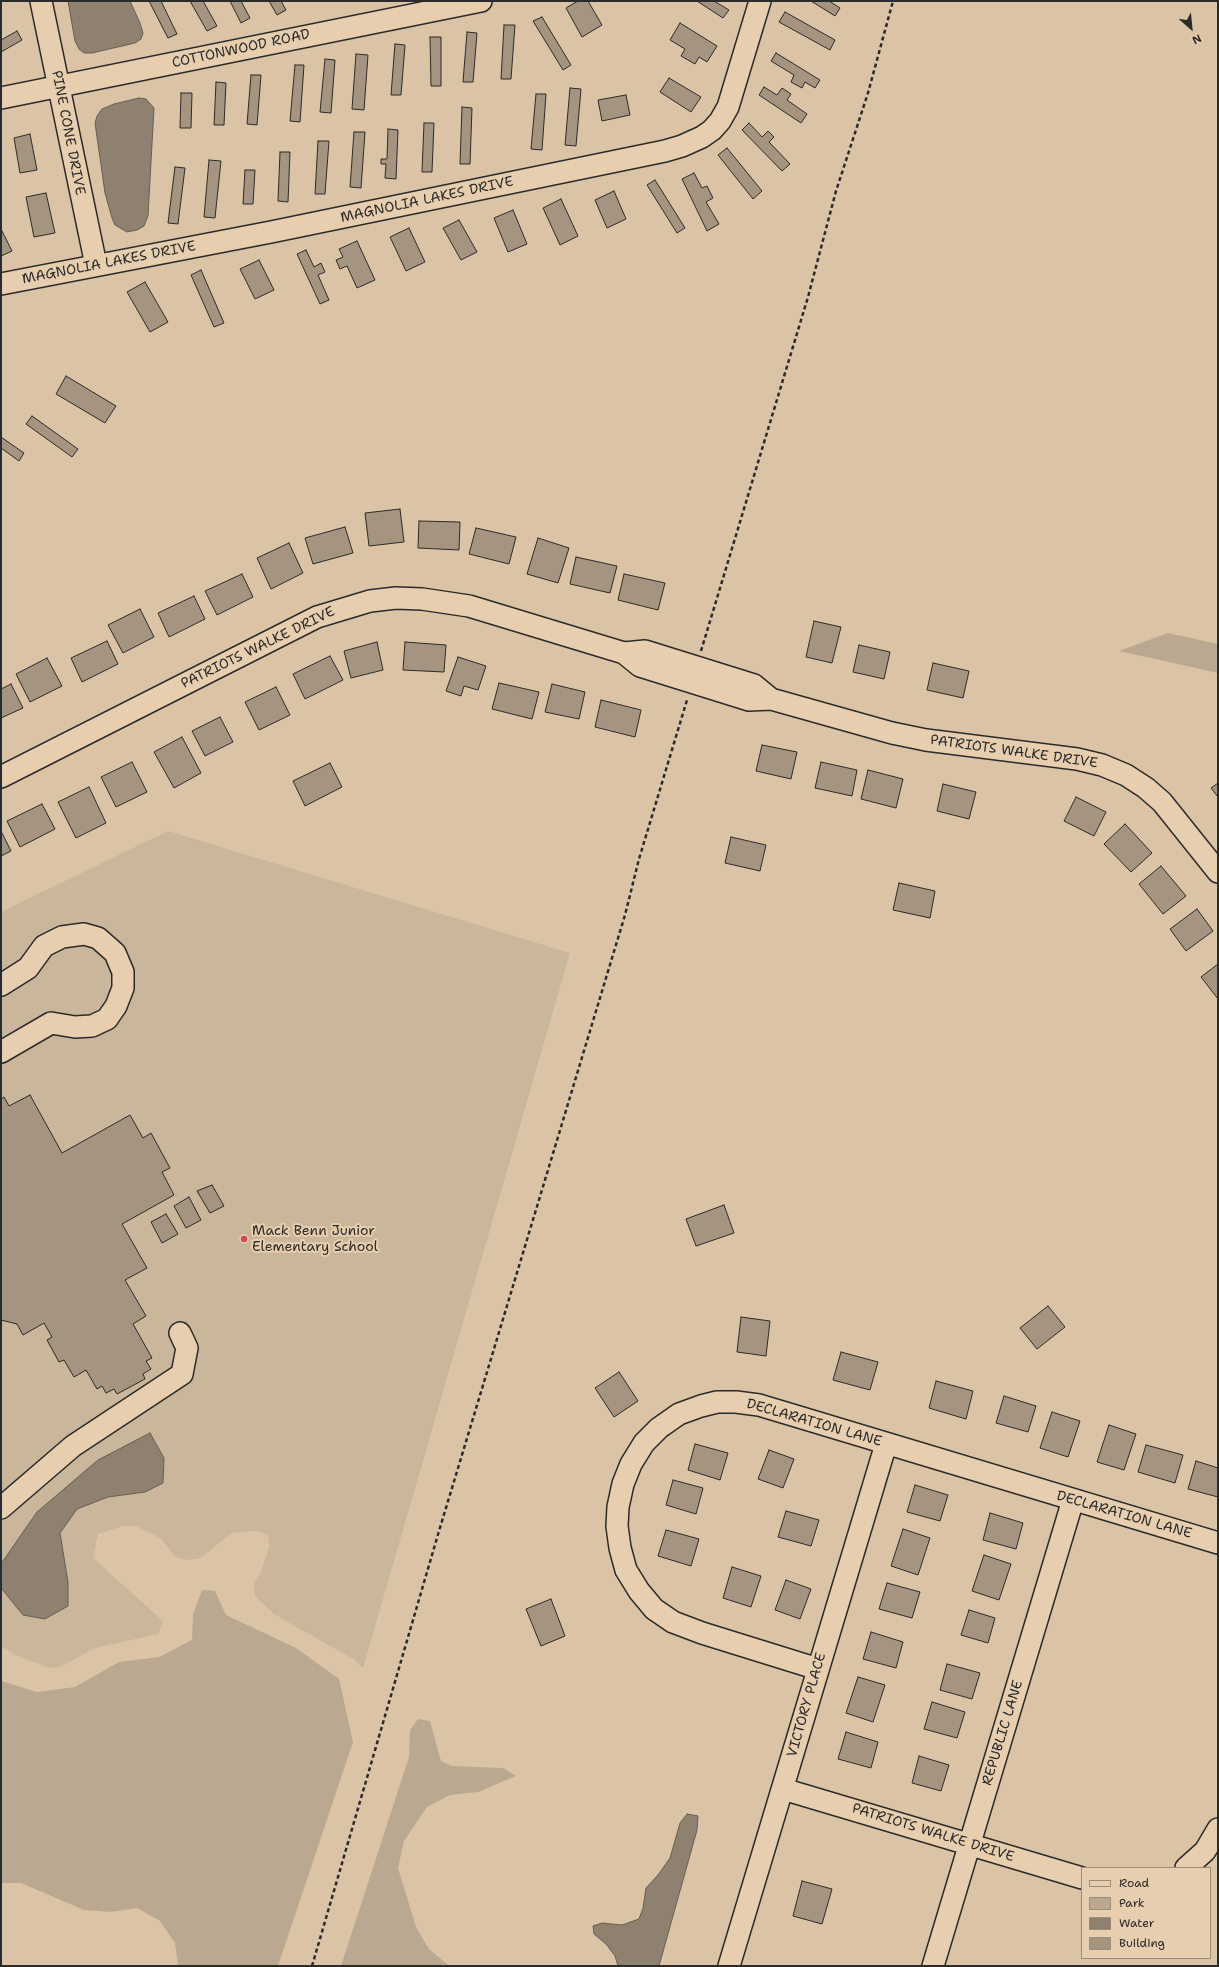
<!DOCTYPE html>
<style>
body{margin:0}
#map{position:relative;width:1219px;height:1967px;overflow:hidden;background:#dbc4a6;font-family:"Shantell Sans",sans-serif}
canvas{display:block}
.frame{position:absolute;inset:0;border:2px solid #2b2b2b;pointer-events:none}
.legend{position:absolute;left:1081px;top:1867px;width:130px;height:92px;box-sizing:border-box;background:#e6ceae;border:1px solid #9b8d7a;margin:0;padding:5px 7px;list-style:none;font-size:12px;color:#2b2b2b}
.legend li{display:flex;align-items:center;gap:8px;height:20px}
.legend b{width:20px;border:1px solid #9b8d7a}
.north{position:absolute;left:1171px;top:8px;width:40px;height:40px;-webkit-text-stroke:3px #e6ceae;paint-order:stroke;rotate:153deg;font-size:11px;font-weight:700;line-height:16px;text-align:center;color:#2b2b2b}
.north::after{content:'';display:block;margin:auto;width:14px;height:18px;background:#2b2b2b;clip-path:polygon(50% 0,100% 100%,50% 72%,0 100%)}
</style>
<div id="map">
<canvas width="1219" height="1967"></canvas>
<div class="frame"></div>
<ul class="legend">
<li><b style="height:5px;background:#e6ceae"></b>Road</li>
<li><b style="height:11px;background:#baa890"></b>Park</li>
<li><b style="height:11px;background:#8e8170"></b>Water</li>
<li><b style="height:11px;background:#a49480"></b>Building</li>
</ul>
<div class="north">N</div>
</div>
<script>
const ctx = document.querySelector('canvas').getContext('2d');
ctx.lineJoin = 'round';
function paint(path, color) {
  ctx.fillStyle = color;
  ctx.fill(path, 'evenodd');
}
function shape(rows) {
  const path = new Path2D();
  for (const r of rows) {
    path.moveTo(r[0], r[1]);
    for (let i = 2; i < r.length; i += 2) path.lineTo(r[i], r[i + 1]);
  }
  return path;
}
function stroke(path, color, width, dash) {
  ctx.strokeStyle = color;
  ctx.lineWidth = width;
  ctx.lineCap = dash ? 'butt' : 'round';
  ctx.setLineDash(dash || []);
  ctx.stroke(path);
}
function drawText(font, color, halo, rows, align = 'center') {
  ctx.font = font + ' "Shantell Sans",sans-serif';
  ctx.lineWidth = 4;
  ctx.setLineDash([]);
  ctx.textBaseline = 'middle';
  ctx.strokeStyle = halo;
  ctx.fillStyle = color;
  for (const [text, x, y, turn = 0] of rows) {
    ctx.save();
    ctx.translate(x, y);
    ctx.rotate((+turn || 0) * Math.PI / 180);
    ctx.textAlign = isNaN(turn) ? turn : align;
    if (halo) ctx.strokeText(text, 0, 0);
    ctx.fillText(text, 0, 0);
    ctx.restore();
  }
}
paint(shape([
 [168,831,570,953,363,1668,353,1659,274,1614,255,1596,254,1584,261,1572,269,1547,268,1535,256,1531,231,1533,201,1558,188,1560,176,1557,160,1538,136,1526,123,1526,98,1534,93,1558,163,1621,158,1634,95,1648,62,1666,49,1668,14,1654,1,1646,1,912]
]), '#cab69b');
paint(shape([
 [1168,633,1218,644,1218,673,1119,651],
 [202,1590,215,1591,226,1615,296,1648,339,1679,353,1742,278,1966,178,1966,175,1943,160,1921,137,1908,111,1912,84,1910,21,1883,1,1883,1,1681,37,1692,75,1687,119,1662,159,1657,192,1640,193,1614],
 [418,1719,430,1721,441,1761,452,1766,503,1768,516,1776,478,1792,450,1795,427,1807,404,1841,398,1868,416,1927,429,1949,449,1966,341,1966,409,1757,410,1730]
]), '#baa890');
const water = shape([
 [68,1,130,1,140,23,143,33,141,39,135,43,92,53,84,53,79,49,75,41,68,1],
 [139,98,146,99,154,108,148,216,144,226,137,230,127,232,115,225,112,218,105,193,95,123,97,116,102,109,114,104,139,98],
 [150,1433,164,1458,163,1483,145,1492,108,1497,77,1509,60,1533,68,1582,68,1606,45,1619,23,1615,1,1588,1,1564,37,1512,98,1460,150,1433],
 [687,1814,698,1816,697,1830,659,1966,618,1966,615,1956,606,1944,594,1934,593,1926,602,1923,622,1925,639,1919,643,1908,646,1888,658,1875,670,1858,680,1823,687,1814]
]);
paint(water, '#8e8170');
stroke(water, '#665f54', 1);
const building = shape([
 [149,1,161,1,177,34,168,38,149,1],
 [190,1,203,1,217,26,207,31,190,1],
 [230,1,241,1,250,18,241,23,230,1],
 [269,1,281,1,286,10,277,15,269,1],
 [578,1,588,1,602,25,582,37,566,8,578,1],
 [697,1,714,1,729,10,723,18,697,1],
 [811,1,829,1,840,8,835,16,811,1],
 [785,12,835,40,830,50,779,22,785,12],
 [542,17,571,65,563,70,533,21,542,17],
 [680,23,717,46,707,62,699,57,695,64,681,56,685,49,670,40,680,23],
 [504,25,515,25,511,79,501,79,504,25],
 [17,31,22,40,1,52,1,40,17,31],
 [467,32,477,33,473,82,463,82,467,32],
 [430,37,441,37,441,86,431,86,430,37],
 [395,44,405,45,401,95,391,95,395,44],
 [776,53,820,80,815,88,805,82,802,88,791,82,794,75,771,61,776,53],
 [356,54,368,55,364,110,352,109,356,54],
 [325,59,335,60,331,113,320,112,325,59],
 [295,65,304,65,300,122,290,121,295,65],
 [251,75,261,75,257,125,247,124,251,75],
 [669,78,701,97,691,112,660,92,669,78],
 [216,82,226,83,224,125,214,125,216,82],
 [764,87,777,95,782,88,791,94,787,100,807,114,801,123,759,95,764,87],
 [570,88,581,89,576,146,565,145,570,88],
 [181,93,192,93,191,128,180,128,181,93],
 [536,94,546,94,542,150,531,149,536,94],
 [626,95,630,115,602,121,598,100,626,95],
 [462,107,472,108,470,164,460,164,462,107],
 [424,123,434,123,432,172,422,172,424,123],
 [749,123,762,137,768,131,774,137,769,142,790,164,782,171,742,130,749,123],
 [388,129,398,130,396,179,385,178,386,164,381,164,381,159,387,159,388,129],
 [354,132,365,132,361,188,350,187,354,132],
 [30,134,37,170,20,173,14,138,30,134],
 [318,141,329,141,325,194,315,194,318,141],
 [727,148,762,191,753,199,718,155,727,148],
 [280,152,290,152,288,202,278,201,280,152],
 [209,160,221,161,215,218,204,217,209,160],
 [175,167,185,168,178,224,168,223,175,167],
 [245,170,255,170,253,204,243,204,245,170],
 [694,173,702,188,707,186,713,198,706,202,719,224,707,231,682,179,694,173],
 [655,180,685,228,677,233,647,185,655,180],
 [614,191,626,219,607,228,595,200,614,191],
 [46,193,55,233,34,237,26,197,46,193],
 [561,199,578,236,560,245,543,208,561,199],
 [513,210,527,244,508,252,494,218,513,210],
 [459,220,477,252,461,260,443,228,459,220],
 [409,228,425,262,406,271,390,237,409,228],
 [1,229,12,251,1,256,1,229],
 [357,241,375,280,357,288,347,266,340,269,336,260,343,257,339,249,357,241],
 [306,250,314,267,321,263,325,272,318,275,329,300,320,304,297,254,306,250],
 [259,260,274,290,255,299,240,269,259,260],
 [201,270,224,323,214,327,191,275,201,270],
 [145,282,168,322,150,332,127,292,145,282],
 [66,376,116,406,105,423,56,394,66,376],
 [32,416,78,449,72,457,26,424,32,416],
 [1,437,24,453,19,461,1,448,1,437],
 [400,509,404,542,369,546,365,513,400,509],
 [419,521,460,522,459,550,418,548,419,521],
 [345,527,353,553,313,564,305,538,345,527],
 [476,528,516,537,509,564,469,554,476,528],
 [538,538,569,548,558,583,527,574,538,538],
 [289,543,303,573,271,589,257,558,289,543],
 [576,557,617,566,610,593,570,584,576,557],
 [242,574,253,597,217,615,205,591,242,574],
 [624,574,665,583,658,610,618,600,624,574],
 [194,596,205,619,169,637,158,613,194,596],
 [140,609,154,637,123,653,108,625,140,609],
 [814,621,841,627,832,663,806,657,814,621],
 [107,641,118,664,82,682,71,658,107,641],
 [377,642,383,670,351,678,344,651,377,642],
 [405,642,446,645,444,672,403,670,405,642],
 [859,645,890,652,884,679,853,672,859,645],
 [330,656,343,680,305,699,293,674,330,656],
 [458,657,486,666,478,690,464,686,461,696,446,691,458,657],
 [47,658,62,686,30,702,16,674,47,658],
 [933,663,969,671,963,698,927,690,933,663],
 [499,683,539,692,532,719,492,709,499,683],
 [11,684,23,708,1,718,1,689,11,684],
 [552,684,585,692,579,719,545,712,552,684],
 [276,687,290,715,259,730,245,702,276,687],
 [601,700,641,710,635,737,595,727,601,700],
 [220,717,233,742,205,756,192,731,220,717],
 [182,737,201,773,174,788,154,752,182,737],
 [762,745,797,752,791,779,756,771,762,745],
 [132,762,147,792,116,807,101,777,132,762],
 [821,762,857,770,852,796,815,788,821,762],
 [330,763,342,787,305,806,293,781,330,763],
 [868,770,903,779,896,808,861,799,868,770],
 [1218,783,1218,797,1211,788,1218,783],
 [943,784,976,792,969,819,937,811,943,784],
 [89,787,106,823,76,838,58,802,89,787],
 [1076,797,1106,812,1094,836,1064,821,1076,797],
 [42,804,55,829,20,847,7,821,42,804],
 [1125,824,1152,853,1131,872,1104,844,1125,824],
 [1,831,11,851,1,856,1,831],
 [731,837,766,845,760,871,725,863,731,837],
 [1161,866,1186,896,1163,914,1139,884,1161,866],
 [899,883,935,891,930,918,893,910,899,883],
 [1197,909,1213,931,1186,951,1170,929,1197,909],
 [1218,964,1218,999,1201,977,1218,964],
 [30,1095,62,1153,130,1115,143,1138,151,1133,170,1168,162,1172,174,1195,122,1224,147,1268,125,1280,146,1316,133,1324,152,1358,146,1361,151,1369,143,1374,145,1379,117,1394,114,1389,106,1393,102,1386,97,1389,86,1370,74,1377,64,1360,59,1362,47,1340,52,1337,44,1323,23,1335,17,1324,1,1320,1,1099,4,1097,9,1106,30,1095],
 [212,1185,224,1206,210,1213,197,1191,212,1185],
 [189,1197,201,1220,186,1228,174,1206,189,1197],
 [724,1205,734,1233,696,1246,686,1219,724,1205],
 [166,1214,178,1234,162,1243,151,1222,166,1214],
 [1048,1306,1065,1327,1037,1349,1020,1328,1048,1306],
 [741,1317,770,1321,766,1356,737,1352,741,1317],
 [841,1352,878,1362,870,1390,833,1380,841,1352],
 [619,1372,638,1401,614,1417,595,1388,619,1372],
 [936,1381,973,1391,966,1419,929,1408,936,1381],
 [1004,1396,1036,1406,1028,1432,996,1423,1004,1396],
 [1052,1412,1080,1421,1068,1457,1040,1448,1052,1412],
 [1109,1425,1136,1434,1124,1470,1097,1462,1109,1425],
 [695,1444,728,1453,720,1480,688,1470,695,1444],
 [1146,1445,1183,1455,1175,1483,1138,1472,1146,1445],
 [769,1450,794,1459,783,1488,758,1479,769,1450],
 [1196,1461,1218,1468,1218,1497,1188,1489,1196,1461],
 [673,1480,703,1488,696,1514,666,1505,673,1480],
 [915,1485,948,1495,940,1521,907,1512,915,1485],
 [786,1511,819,1520,811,1546,778,1537,786,1511],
 [990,1513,1023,1523,1016,1549,983,1540,990,1513],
 [903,1529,930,1538,918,1575,891,1566,903,1529],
 [666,1530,699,1539,691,1566,658,1556,666,1530],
 [984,1555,1011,1564,999,1600,972,1591,984,1555],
 [732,1567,761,1576,751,1607,723,1598,732,1567],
 [786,1580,811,1589,800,1619,775,1610,786,1580],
 [887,1583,920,1592,912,1618,879,1609,887,1583],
 [551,1599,565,1636,541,1646,526,1609,551,1599],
 [969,1610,995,1618,988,1643,961,1635,969,1610],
 [871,1632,903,1642,896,1668,863,1659,871,1632],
 [947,1664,980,1673,972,1699,940,1690,947,1664],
 [858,1677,885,1685,873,1722,846,1713,858,1677],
 [932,1702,965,1712,957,1738,924,1729,932,1702],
 [846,1732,878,1742,871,1768,838,1759,846,1732],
 [919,1756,949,1765,941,1791,912,1783,919,1756],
 [802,1881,832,1889,822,1924,793,1916,802,1881]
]);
paint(building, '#a49480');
stroke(building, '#2b2b2b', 1);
const minor = shape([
 [41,1,96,265],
 [1,98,481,1],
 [1,284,271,232,665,151,682,146,702,137,712,130,720,121,728,107,760,1],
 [624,653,640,666,749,700,771,699,892,733,926,740,1077,759,1102,765,1126,775,1146,788,1162,802,1218,872],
 [1,777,317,617,370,601,396,598,422,599,469,606,624,653,645,651,754,685,771,699],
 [1,985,28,968,44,946,62,937,84,934,98,938,115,953,123,972,123,988,116,1006,107,1019,92,1026,75,1027,51,1023,1,1052],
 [1,1508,73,1446,182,1374,187,1348,180,1333],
 [818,1669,702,1633,673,1622,654,1609,639,1591,626,1570,620,1548,617,1526,618,1507,623,1484,631,1464,644,1443,659,1428,679,1414,701,1406,717,1402,736,1402,759,1405,1218,1543],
 [783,1789,1082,1878],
 [1186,1868,1205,1851,1218,1829],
 [729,1966,886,1444],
 [933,1966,1073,1500]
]);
stroke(minor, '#2b2b2b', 24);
stroke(shape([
 [701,651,808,297,836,191,868,93,893,1],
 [312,1966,439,1531,625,915,639,859,687,700]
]), '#2b2b2b', 2.5, [4, 3]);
stroke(minor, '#e6ceae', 21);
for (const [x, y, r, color] of [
 [244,1239,4,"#d1495b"]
]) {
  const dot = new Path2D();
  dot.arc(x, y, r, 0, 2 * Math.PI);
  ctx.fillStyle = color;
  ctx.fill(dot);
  stroke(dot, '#e6ceae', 1.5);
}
drawText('14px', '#2b2b2b', '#e6ceae', [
 ["COTTONWOOD ROAD",241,49,-12],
 ["PINE CONE DRIVE",68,133,79],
 ["MAGNOLIA LAKES DRIVE",427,200,-12],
 ["MAGNOLIA LAKES DRIVE",109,263,-11],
 ["PATRIOTS WALKE DRIVE",258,648,-26],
 ["PATRIOTS WALKE DRIVE",1014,752,8],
 ["DECLARATION LANE",814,1423,16],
 ["DECLARATION LANE",1124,1515,16],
 ["VICTORY PLACE",807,1705,-74],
 ["REPUBLIC LANE",1003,1733,-73],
 ["PATRIOTS WALKE DRIVE",933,1833,17]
]);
drawText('14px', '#2b2b2b', '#e6ceae', [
 ["Mack Benn Junior",252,1231],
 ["Elementary School",252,1247]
], 'left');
</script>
